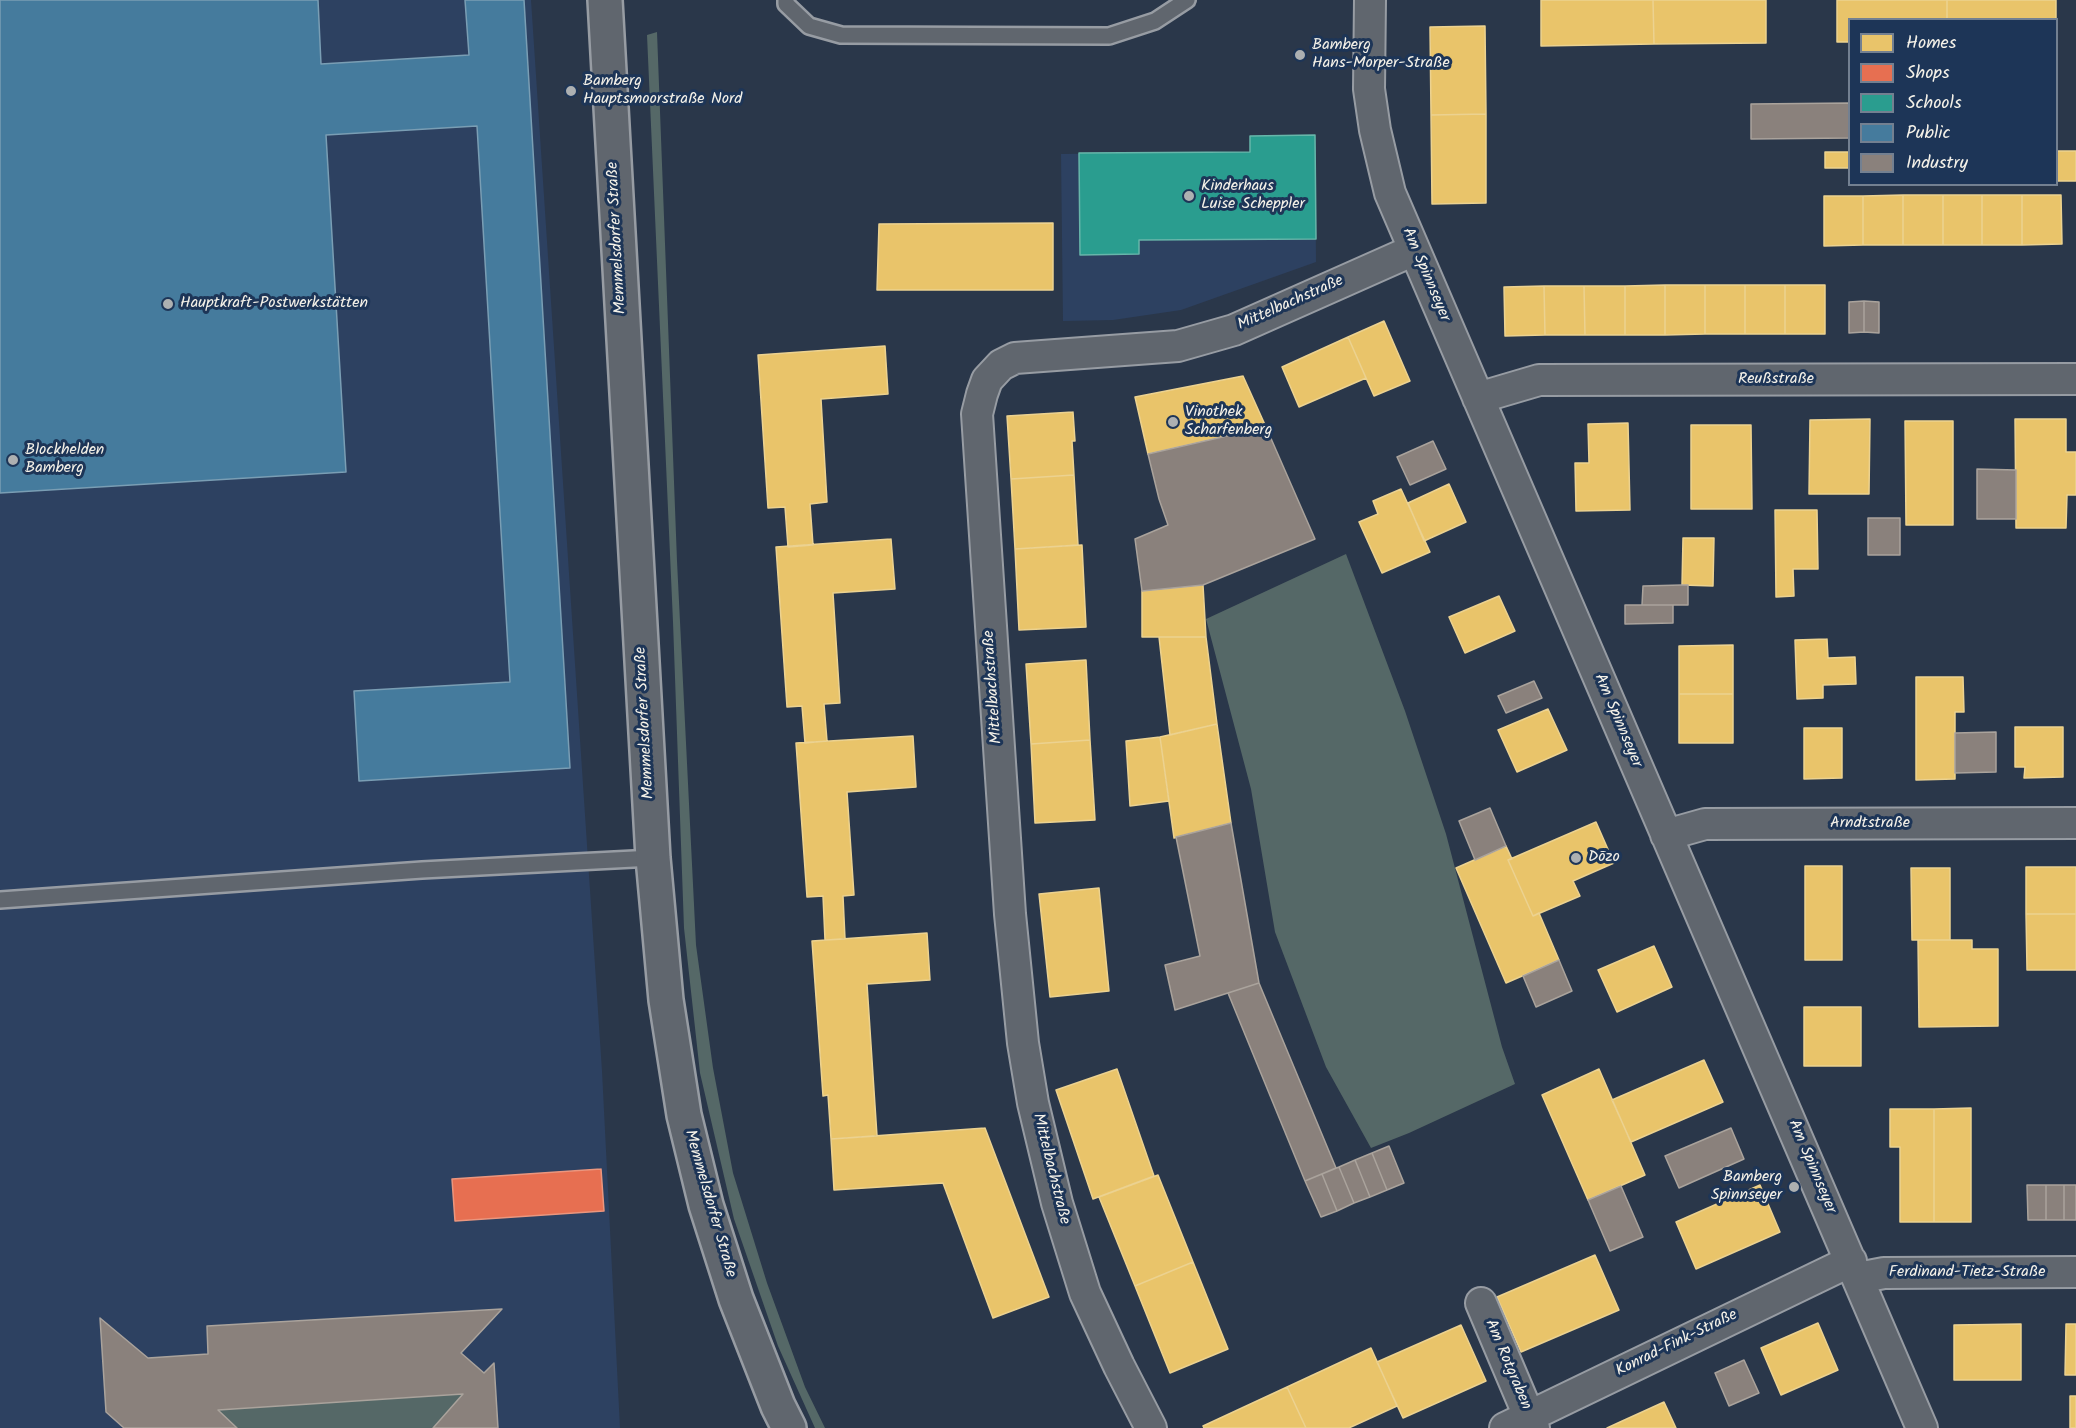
<!DOCTYPE html>
<meta charset="utf-8">
<style>
body{margin:0}
#map{position:relative;width:2076px;height:1428px;overflow:hidden;background:#2a374a;font-family:Kalam,sans-serif}
canvas{display:block}
.legend{position:absolute;left:1848px;top:18px;width:210px;height:168px;box-sizing:border-box;background:#1d3557;border:2px solid #738091;margin:0;padding:8px 10px;list-style:none;font-size:18px;color:#f4f1e8}
.legend li{display:flex;align-items:center;gap:12px;height:30px}
.legend b{width:30px;border:2px solid #738091}
</style>
<div id="map">
<canvas width="2076" height="1428"></canvas>
<ul class="legend">
<li><b style="height:16px;background:#e9c46a"></b>Homes</li>
<li><b style="height:16px;background:#e76f51"></b>Shops</li>
<li><b style="height:16px;background:#2a9d8f"></b>Schools</li>
<li><b style="height:16px;background:#457b9d"></b>Public</li>
<li><b style="height:16px;background:#8a817c"></b>Industry</li>
</ul>
</div>
<script>
const ctx = document.querySelector('canvas').getContext('2d');
ctx.lineJoin = 'round';
function paint(path, color) {
  ctx.fillStyle = color;
  ctx.fill(path, 'evenodd');
}
function shape(rows) {
  const path = new Path2D();
  for (const r of rows) {
    path.moveTo(r[0], r[1]);
    for (let i = 2; i < r.length; i += 2) path.lineTo(r[i], r[i + 1]);
  }
  return path;
}
function stroke(path, color, width, dash) {
  ctx.strokeStyle = color;
  ctx.lineWidth = width;
  ctx.lineCap = dash ? 'butt' : 'round';
  ctx.setLineDash(dash || []);
  ctx.stroke(path);
}
function drawText(font, color, halo, rows, align = 'center') {
  ctx.font = font + ' Kalam,sans-serif';
  ctx.lineWidth = 6;
  ctx.setLineDash([]);
  ctx.textBaseline = 'middle';
  ctx.strokeStyle = halo;
  ctx.fillStyle = color;
  for (const [text, x, y, turn = 0] of rows) {
    ctx.save();
    ctx.translate(x, y);
    ctx.rotate((+turn || 0) * Math.PI / 180);
    ctx.textAlign = isNaN(turn) ? turn : align;
    if (halo) ctx.strokeText(text, 0, 0);
    ctx.fillText(text, 0, 0);
    ctx.restore();
  }
}
paint(shape([
 [0,0,531,0,602,1071,620,1428,0,1428],
 [1315,135,1316,262,1181,310,1113,320,1063,321,1061,154,1250,152,1250,136]
]), '#2d4161');
paint(shape([
 [657,32,677,561,696,945,713,1068,733,1173,767,1283,805,1387,825,1428,815,1428,778,1346,734,1219,700,1073,684,928,673,622,647,35],
 [1346,554,1405,711,1446,834,1502,1047,1515,1084,1409,1133,1371,1148,1326,1067,1275,932,1251,789,1206,619],
 [463,1394,433,1428,237,1428,218,1410]
]), '#556867');
const homes = shape([
 [1541,0,1653,0,1654,44,1541,46,1541,0],
 [1653,0,1766,0,1766,43,1654,44,1653,0],
 [1837,0,1947,0,1947,20,1850,20,1850,42,1837,42,1837,0],
 [1947,0,2056,0,2056,20,1947,20,1947,0],
 [1485,26,1486,114,1431,115,1430,27,1485,26],
 [1486,114,1486,203,1432,204,1431,115,1486,114],
 [2056,151,2076,151,2076,181,2056,181,2056,151],
 [1825,152,1850,152,1850,168,1825,168,1825,152],
 [1903,195,1903,245,1863,245,1863,196,1903,195],
 [1903,195,1943,195,1943,245,1903,245,1903,195],
 [1943,195,1982,195,1982,245,1943,245,1943,195],
 [1982,195,2022,195,2022,245,1982,245,1982,195],
 [2022,195,2061,195,2062,244,2022,245,2022,195],
 [1824,196,1863,196,1863,245,1824,246,1824,196],
 [1053,223,1053,290,877,290,879,224,1053,223],
 [1665,285,1705,285,1705,334,1665,335,1665,285],
 [1665,285,1665,335,1625,335,1625,286,1665,285],
 [1705,285,1745,285,1745,334,1705,334,1705,285],
 [1745,285,1785,285,1785,334,1745,334,1745,285],
 [1785,285,1825,285,1825,334,1785,334,1785,285],
 [1544,286,1584,286,1585,335,1545,335,1544,286],
 [1544,286,1545,335,1505,336,1504,287,1544,286],
 [1584,286,1625,286,1625,335,1585,335,1584,286],
 [1384,321,1410,381,1374,396,1348,337,1384,321],
 [1348,337,1366,378,1299,407,1282,367,1348,337],
 [885,346,888,394,821,399,827,502,810,504,813,545,788,547,785,507,768,508,758,355,885,346],
 [1243,376,1266,427,1148,454,1135,397,1243,376],
 [1073,412,1075,441,1072,441,1074,475,1011,479,1007,416,1073,412],
 [1870,419,1869,494,1809,494,1810,420,1870,419],
 [2015,419,2066,419,2066,452,2076,452,2076,495,2067,495,2066,528,2016,528,2015,419],
 [1905,421,1953,421,1953,525,1906,525,1905,421],
 [1628,423,1630,510,1576,511,1575,463,1589,463,1588,424,1628,423],
 [1691,425,1751,425,1752,509,1691,509,1691,425],
 [1074,475,1078,545,1015,549,1011,479,1074,475],
 [1449,484,1466,522,1424,541,1408,503,1449,484],
 [1401,489,1430,552,1382,573,1359,522,1378,514,1373,501,1401,489],
 [1775,510,1817,510,1818,569,1793,569,1794,596,1776,597,1775,510],
 [1683,538,1714,538,1713,586,1682,585,1683,538],
 [891,539,895,589,833,593,840,703,824,704,827,741,805,743,802,706,787,707,776,547,891,539],
 [1082,545,1086,627,1019,630,1015,549,1082,545],
 [1203,585,1206,637,1142,637,1142,591,1203,585],
 [1499,596,1515,631,1465,653,1449,617,1499,596],
 [1159,637,1206,637,1217,724,1170,735,1159,637],
 [1827,639,1828,658,1855,657,1856,684,1823,685,1823,698,1797,699,1795,640,1827,639],
 [1733,645,1733,694,1679,694,1679,646,1733,645],
 [1086,660,1090,740,1031,744,1026,664,1086,660],
 [1916,677,1963,677,1964,712,1955,712,1955,779,1916,780,1916,677],
 [1679,694,1733,694,1733,743,1679,743,1679,694],
 [1548,709,1567,750,1517,772,1498,730,1548,709],
 [1217,724,1231,823,1174,838,1160,737,1217,724],
 [2015,727,2063,727,2063,777,2024,778,2025,767,2015,767,2015,727],
 [1804,728,1842,728,1842,778,1804,779,1804,728],
 [913,736,916,787,847,792,854,895,843,896,845,939,825,940,823,896,807,897,796,743,913,736],
 [1160,737,1169,801,1130,806,1126,741,1160,737],
 [1090,740,1095,820,1035,823,1031,744,1090,740],
 [1596,822,1614,863,1573,881,1580,896,1533,916,1508,860,1596,822],
 [1506,846,1512,859,1508,860,1533,916,1539,913,1559,960,1506,983,1456,868,1506,846],
 [1805,866,1842,866,1842,960,1805,960,1805,866],
 [2026,867,2076,867,2076,914,2026,914,2026,867],
 [1911,868,1950,868,1950,940,1912,940,1911,868],
 [1099,888,1109,991,1050,997,1039,894,1099,888],
 [2026,914,2076,914,2076,970,2027,970,2026,914],
 [927,933,930,980,867,984,877,1136,831,1139,828,1095,823,1096,812,941,927,933],
 [1918,940,1972,940,1972,949,1998,949,1998,1026,1919,1027,1918,940],
 [1654,946,1672,987,1617,1012,1598,970,1654,946],
 [1804,1007,1861,1007,1861,1066,1804,1066,1804,1007],
 [1704,1060,1723,1102,1631,1142,1612,1100,1704,1060],
 [1117,1069,1154,1176,1093,1199,1056,1090,1117,1069],
 [1599,1069,1645,1175,1588,1200,1542,1095,1599,1069],
 [1971,1108,1971,1222,1934,1222,1934,1109,1971,1108],
 [1890,1109,1934,1109,1934,1222,1900,1222,1900,1147,1890,1147,1890,1109],
 [985,1128,1049,1297,993,1318,943,1183,834,1190,831,1139,985,1128],
 [1158,1175,1193,1262,1135,1286,1099,1197,1158,1175],
 [1760,1185,1780,1232,1696,1269,1676,1222,1760,1185],
 [1595,1255,1619,1310,1521,1352,1497,1297,1595,1255],
 [1193,1262,1228,1349,1170,1373,1135,1286,1193,1262],
 [1818,1323,1838,1370,1781,1395,1761,1348,1818,1323],
 [2021,1324,2021,1380,1954,1380,1954,1325,2021,1324],
 [2066,1324,2076,1324,2076,1375,2065,1375,2066,1324],
 [1461,1325,1486,1381,1403,1418,1377,1362,1461,1325],
 [1371,1348,1397,1406,1349,1428,1306,1428,1287,1387,1371,1348],
 [1287,1387,1306,1428,1204,1428,1203,1426,1287,1387],
 [2070,1396,2076,1396,2076,1428,2070,1428,2070,1396],
 [1664,1402,1676,1428,1607,1428,1620,1422,1664,1402]
]);
paint(homes, '#e9c46a');
stroke(homes, '#ecd290', 1.5);
const shops = shape([
 [601,1169,604,1211,455,1221,452,1179,601,1169]
]);
paint(shops, '#e76f51');
stroke(shops, '#eb967e', 1.5);
const schools = shape([
 [1315,135,1316,239,1139,240,1139,254,1080,255,1079,153,1250,152,1250,136,1315,135]
]);
paint(schools, '#2a9d8f');
stroke(schools, '#67b6aa', 1.5);
const public = shape([
 [0,0,318,0,321,64,469,55,465,0,524,0,570,768,359,781,354,691,510,682,477,126,326,135,346,472,0,493,0,0]
]);
paint(public, '#457b9d');
stroke(public, '#7a9eb4', 1.5);
const industry = shape([
 [1850,103,1850,138,1751,139,1751,104,1850,103],
 [1864,301,1864,332,1849,333,1849,302,1864,301],
 [1864,301,1879,302,1879,333,1864,332,1864,301],
 [1266,427,1315,539,1203,585,1142,591,1135,539,1168,525,1159,499,1148,454,1266,427],
 [1433,441,1446,469,1410,485,1397,457,1433,441],
 [1977,469,2016,470,2016,519,1977,519,1977,469],
 [1868,518,1900,518,1900,555,1868,555,1868,518],
 [1682,585,1688,585,1688,605,1642,605,1643,586,1682,585],
 [1625,605,1673,605,1673,623,1625,624,1625,605],
 [1534,681,1542,698,1506,713,1498,696,1534,681],
 [1996,732,1996,772,1955,773,1955,733,1996,732],
 [1490,808,1506,846,1475,860,1459,821,1490,808],
 [1231,823,1259,983,1175,1010,1165,965,1200,956,1176,837,1231,823],
 [1559,960,1572,991,1536,1007,1523,976,1559,960],
 [1259,983,1336,1168,1305,1181,1228,993,1259,983],
 [1731,1128,1744,1159,1679,1188,1665,1156,1731,1128],
 [1389,1146,1404,1183,1387,1190,1372,1153,1389,1146],
 [1372,1153,1387,1190,1370,1197,1355,1160,1372,1153],
 [1355,1160,1370,1197,1354,1203,1339,1167,1355,1160],
 [1339,1167,1354,1203,1337,1211,1322,1174,1339,1167],
 [1322,1174,1337,1211,1321,1217,1305,1181,1322,1174],
 [2027,1185,2046,1185,2046,1220,2028,1220,2027,1185],
 [2046,1185,2064,1185,2064,1220,2046,1220,2046,1185],
 [2064,1185,2076,1185,2076,1220,2064,1220,2064,1185],
 [1621,1186,1643,1237,1610,1251,1588,1200,1621,1186],
 [502,1309,461,1353,484,1373,494,1363,498,1428,433,1428,463,1394,218,1410,237,1428,124,1428,106,1412,100,1318,148,1358,208,1354,207,1326,502,1309],
 [1744,1360,1759,1393,1729,1406,1715,1373,1744,1360]
]);
paint(industry, '#8a817c');
stroke(industry, '#aaa39c', 1.5);
const lane = shape([
 [786,0,786,4,809,26,841,35,1109,36,1155,21,1187,0],
 [0,900,422,870,653,858]
]);
const street = shape([
 [1370,0,1369,89,1375,130,1390,193,1922,1428],
 [1478,398,1539,380,2076,379],
 [1666,835,1705,824,2076,823],
 [1858,1278,1884,1273,2076,1272],
 [1481,1303,1534,1428],
 [1151,1428,1119,1366,1085,1293,1057,1203,1033,1103,1023,1043,1010,914,977,414,982,394,987,380,1001,365,1015,358,1178,346,1234,330,1414,250],
 [1505,1428,1851,1261]
]);
const secondary = shape([
 [605,0,653,858,666,1000,684,1115,706,1205,736,1299,778,1406,789,1428]
]);
stroke(lane, '#979ca3', 20);
stroke(street, '#979ca3', 34);
stroke(secondary, '#979ca3', 38);
stroke(lane, '#60666e', 15);
stroke(street, '#60666e', 30);
stroke(secondary, '#60666e', 33);
for (const [x, y, r, color] of [
 [1300,55,6,"#adb0b1"],
 [571,91,6,"#adb0b1"],
 [1189,196,6,"#adb0b1"],
 [168,304,6,"#adb0b1"],
 [1173,422,6,"#adb0b1"],
 [13,460,6,"#adb0b1"],
 [1576,858,6,"#adb0b1"],
 [1794,1187,6,"#adb0b1"]
]) {
  const dot = new Path2D();
  dot.arc(x, y, r, 0, 2 * Math.PI);
  ctx.fillStyle = color;
  ctx.fill(dot);
  stroke(dot, '#1d3557', 2);
}
drawText('16px', '#f4f1e8', '#1d3557', [
 ["Bamberg",1312,46],
 ["Hans-Morper-Straße",1312,64],
 ["Bamberg",583,82],
 ["Hauptsmoorstraße Nord",583,100],
 ["Kinderhaus",1201,187],
 ["Luise Scheppler",1201,205],
 ["Hauptkraft-Postwerkstätten",180,304],
 ["Vinothek",1185,413],
 ["Scharfenberg",1185,431],
 ["Blockhelden",25,451],
 ["Bamberg",25,469],
 ["Dōzo",1588,858],
 ["Bamberg",1782,1178,"right"],
 ["Spinnseyer",1782,1196,"right"]
], 'left');
drawText('16px', '#f4f1e8', '#1d3557', [
 ["Memmelsdorfer Straße",618,238,-93],
 ["Am Spinnseyer",1425,275,67],
 ["Mittelbachstraße",1291,304,-24],
 ["Reußstraße",1776,380],
 ["Mittelbachstraße",994,687,-94],
 ["Am Spinnseyer",1617,721,67],
 ["Memmelsdorfer Straße",646,723,-93],
 ["Arndtstraße",1870,824],
 ["Am Spinnseyer",1811,1167,67],
 ["Mittelbachstraße",1050,1169,76],
 ["Memmelsdorfer Straße",709,1204,74],
 ["Ferdinand-Tietz-Straße",1967,1273],
 ["Konrad-Fink-Straße",1677,1344,-26],
 ["Am Rotgraben",1507,1365,67]
]);
</script>
